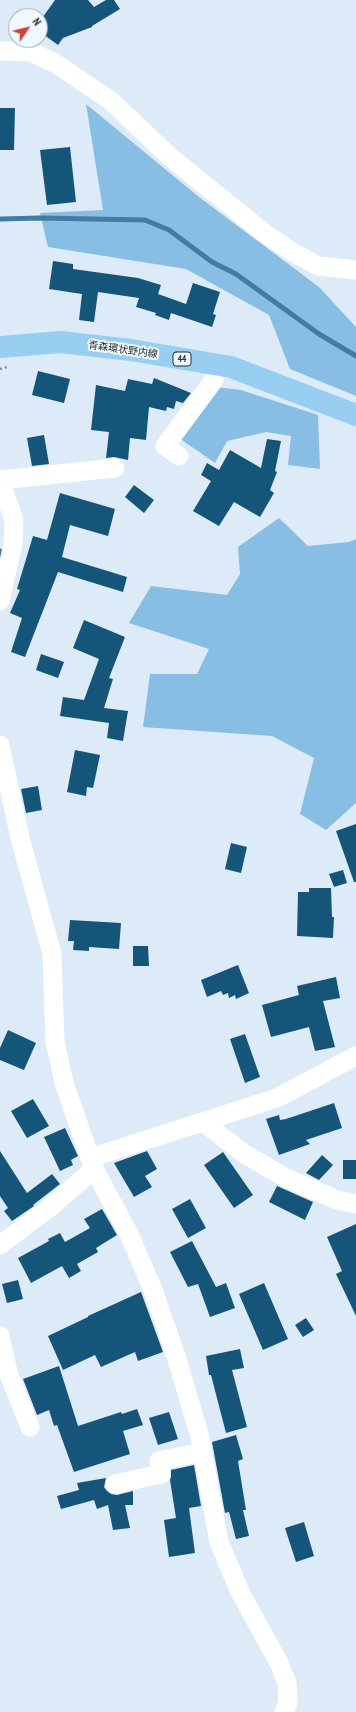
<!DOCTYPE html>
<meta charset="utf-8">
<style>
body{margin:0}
#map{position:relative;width:356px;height:1712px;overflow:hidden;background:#dcebf7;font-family:"PT Sans Narrow",sans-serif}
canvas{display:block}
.north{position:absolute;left:8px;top:8px;width:40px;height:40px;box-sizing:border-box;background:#eef8fe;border:1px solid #a0a8ae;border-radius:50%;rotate:55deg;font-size:11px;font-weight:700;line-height:16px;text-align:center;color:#2b3135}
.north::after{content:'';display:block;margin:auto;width:14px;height:18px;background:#ce4134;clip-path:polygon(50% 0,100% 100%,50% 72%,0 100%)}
</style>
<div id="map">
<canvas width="356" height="1712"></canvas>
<div class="north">N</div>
</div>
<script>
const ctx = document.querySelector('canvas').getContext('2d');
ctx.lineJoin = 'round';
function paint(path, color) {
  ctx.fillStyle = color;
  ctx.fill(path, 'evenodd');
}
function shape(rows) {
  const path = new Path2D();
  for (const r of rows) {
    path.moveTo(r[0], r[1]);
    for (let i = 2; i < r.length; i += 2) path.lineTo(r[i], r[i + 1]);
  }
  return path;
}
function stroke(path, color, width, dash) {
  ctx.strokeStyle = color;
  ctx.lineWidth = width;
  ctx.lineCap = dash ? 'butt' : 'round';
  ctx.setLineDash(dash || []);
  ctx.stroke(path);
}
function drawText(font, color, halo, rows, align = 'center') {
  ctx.font = font + ' "PT Sans Narrow","Noto Sans JP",sans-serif';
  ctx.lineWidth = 4;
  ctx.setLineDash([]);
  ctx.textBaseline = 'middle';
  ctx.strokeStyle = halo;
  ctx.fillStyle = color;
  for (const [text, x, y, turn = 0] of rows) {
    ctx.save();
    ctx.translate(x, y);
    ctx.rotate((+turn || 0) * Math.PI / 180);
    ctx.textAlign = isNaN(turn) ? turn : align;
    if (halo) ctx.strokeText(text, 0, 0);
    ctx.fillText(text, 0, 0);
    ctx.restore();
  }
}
paint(shape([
 [86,104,199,197,319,287,356,327,356,396,290,369,269,315,186,269,48,247,40,213,103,210],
 [216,387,241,390,318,415,320,469,288,465,291,436,266,432,227,441,215,463,179,438],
 [279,518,308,546,349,542,356,539,356,803,326,830,300,814,314,758,272,736,143,727,150,674,197,674,209,649,129,623,151,586,227,595,240,574,238,547]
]), '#88bee4');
stroke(shape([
 [0,219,40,218,145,220,169,230,212,262,236,274,319,334,356,356],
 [0,563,0,551]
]), '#437ca0', 5);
paint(shape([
 [55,0,88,0,94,7,106,0,114,0,120,9,92,26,92,27,63,38,58,45,40,32,40,21],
 [0,108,15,108,14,150,0,150],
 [70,147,76,202,47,205,40,150],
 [53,261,73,264,73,269,138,278,161,285,158,294,186,304,193,283,220,292,213,314,216,315,212,327,171,313,169,320,155,315,156,313,136,307,139,298,98,292,94,322,79,320,82,294,49,289],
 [38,371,70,379,64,403,32,395],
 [154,378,191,393,183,403,176,401,174,409,167,407,166,411,149,407,146,440,130,438,128,460,114,457,106,458,109,432,91,430,96,385,125,391,128,379,152,384],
 [44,435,49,464,32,466,27,438],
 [267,439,281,441,275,471,277,472,270,490,274,493,260,517,234,502,219,526,193,511,211,481,201,475,207,463,219,470,230,450,261,468],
 [134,485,154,500,144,513,125,497],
 [60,493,115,509,108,536,70,525,62,557,127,577,123,592,58,572,25,657,11,652,22,618,10,613,20,590,17,589,33,536,47,540],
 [84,620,125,637,109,678,113,679,104,708,128,711,123,741,107,738,109,723,60,716,63,697,84,700,99,659,73,648],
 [41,654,64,662,58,678,36,670],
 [75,750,100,755,93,788,87,787,86,796,67,792],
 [38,786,42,810,26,813,21,789],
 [356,824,356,882,354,882,336,831],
 [231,843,247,847,241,873,225,869],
 [343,870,347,883,334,887,329,874],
 [309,888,331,888,332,917,334,917,333,938,297,936,298,892,309,892],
 [70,920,121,923,119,949,89,947,89,951,73,950,74,941,68,941],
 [133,946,148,946,149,966,133,966],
 [238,965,249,993,236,999,235,995,229,998,228,993,223,995,221,991,207,997,201,980],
 [336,977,340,998,323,1001,335,1047,315,1051,309,1027,271,1037,262,1005,299,995,297,986],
 [8,1030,36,1043,24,1070,0,1060,0,1048],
 [245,1034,260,1077,245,1083,230,1039],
 [33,1099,49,1126,27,1138,11,1111],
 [334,1103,342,1128,306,1140,310,1144,279,1155,266,1119,279,1115,280,1120,286,1119],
 [65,1128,78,1156,71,1160,73,1165,60,1171,44,1137],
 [0,1151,27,1193,52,1174,60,1184,33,1205,34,1206,12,1221,4,1211,8,1208,0,1196],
 [147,1151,157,1169,145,1176,152,1187,134,1197,114,1163],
 [223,1152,253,1195,234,1208,204,1165],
 [322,1155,333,1165,319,1180,306,1173],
 [343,1160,356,1160,356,1179,343,1179],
 [277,1186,313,1202,305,1220,269,1202],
 [190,1199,206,1228,188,1238,172,1209],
 [102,1209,117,1235,96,1248,98,1252,77,1264,81,1271,69,1278,62,1266,31,1283,18,1258,49,1241,48,1239,60,1233,65,1242,90,1228,84,1219],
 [356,1224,356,1316,336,1274,342,1271,327,1237],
 [192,1241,216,1287,226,1283,235,1308,210,1317,198,1284,188,1287,170,1252],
 [18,1280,23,1299,7,1303,2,1284],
 [264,1283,288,1339,263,1350,239,1294],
 [141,1292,163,1352,138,1361,135,1352,101,1367,95,1355,63,1370,48,1336,88,1317,88,1316],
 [306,1318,314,1330,303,1337,295,1325],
 [240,1349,244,1368,232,1370,247,1427,226,1433,211,1375,209,1375,206,1356],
 [59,1366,78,1426,121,1412,122,1414,137,1409,143,1425,123,1431,130,1454,74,1472,57,1425,54,1426,49,1410,37,1415,23,1379],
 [169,1412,178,1439,158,1445,149,1418],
 [236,1435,243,1459,238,1461,246,1510,243,1510,249,1536,236,1539,229,1512,225,1513,212,1442],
 [194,1465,201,1506,189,1508,195,1553,169,1557,164,1520,176,1518,170,1480,171,1477,171,1470],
 [106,1478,104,1487,107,1491,111,1494,117,1495,133,1491,133,1505,125,1505,130,1528,113,1530,108,1505,97,1509,94,1500,61,1509,57,1496,79,1490,77,1483],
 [304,1522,314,1556,296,1562,285,1528]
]), '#15557a');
stroke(shape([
 [0,369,7,367]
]), '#818b93', 2.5, [2, 3]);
stroke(shape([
 [0,51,31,52,55,63,111,101,169,156,263,232,294,253,318,266,356,270],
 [179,456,165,446,214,380,216,364],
 [0,480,115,468],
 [0,481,14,520,13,544,0,601],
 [0,745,20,838,52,954,55,1042,65,1086,94,1169,129,1234,153,1290,176,1356,200,1437,219,1542,240,1592,279,1663,287,1683,288,1702,284,1712],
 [203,1122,243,1153,284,1177,337,1200,356,1204],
 [90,1158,277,1098,356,1056],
 [0,1245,48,1209,94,1169],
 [0,1336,8,1372,30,1427],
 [115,1484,161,1474,159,1461,202,1452]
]), '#fff', 19);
stroke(shape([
 [0,347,61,342,131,350,231,367,356,415]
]), '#97cef1', 22);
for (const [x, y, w] of [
 [182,359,18]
]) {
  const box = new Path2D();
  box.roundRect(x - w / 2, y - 7, w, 14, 3);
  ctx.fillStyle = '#eef8fe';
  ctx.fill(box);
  stroke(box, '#2b3135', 1);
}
drawText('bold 9px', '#2b3135', null, [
 ["44",182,359]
]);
drawText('10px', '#2b3135', '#eef8fe', [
 ["青森環状野内線",123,350,8]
]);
</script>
